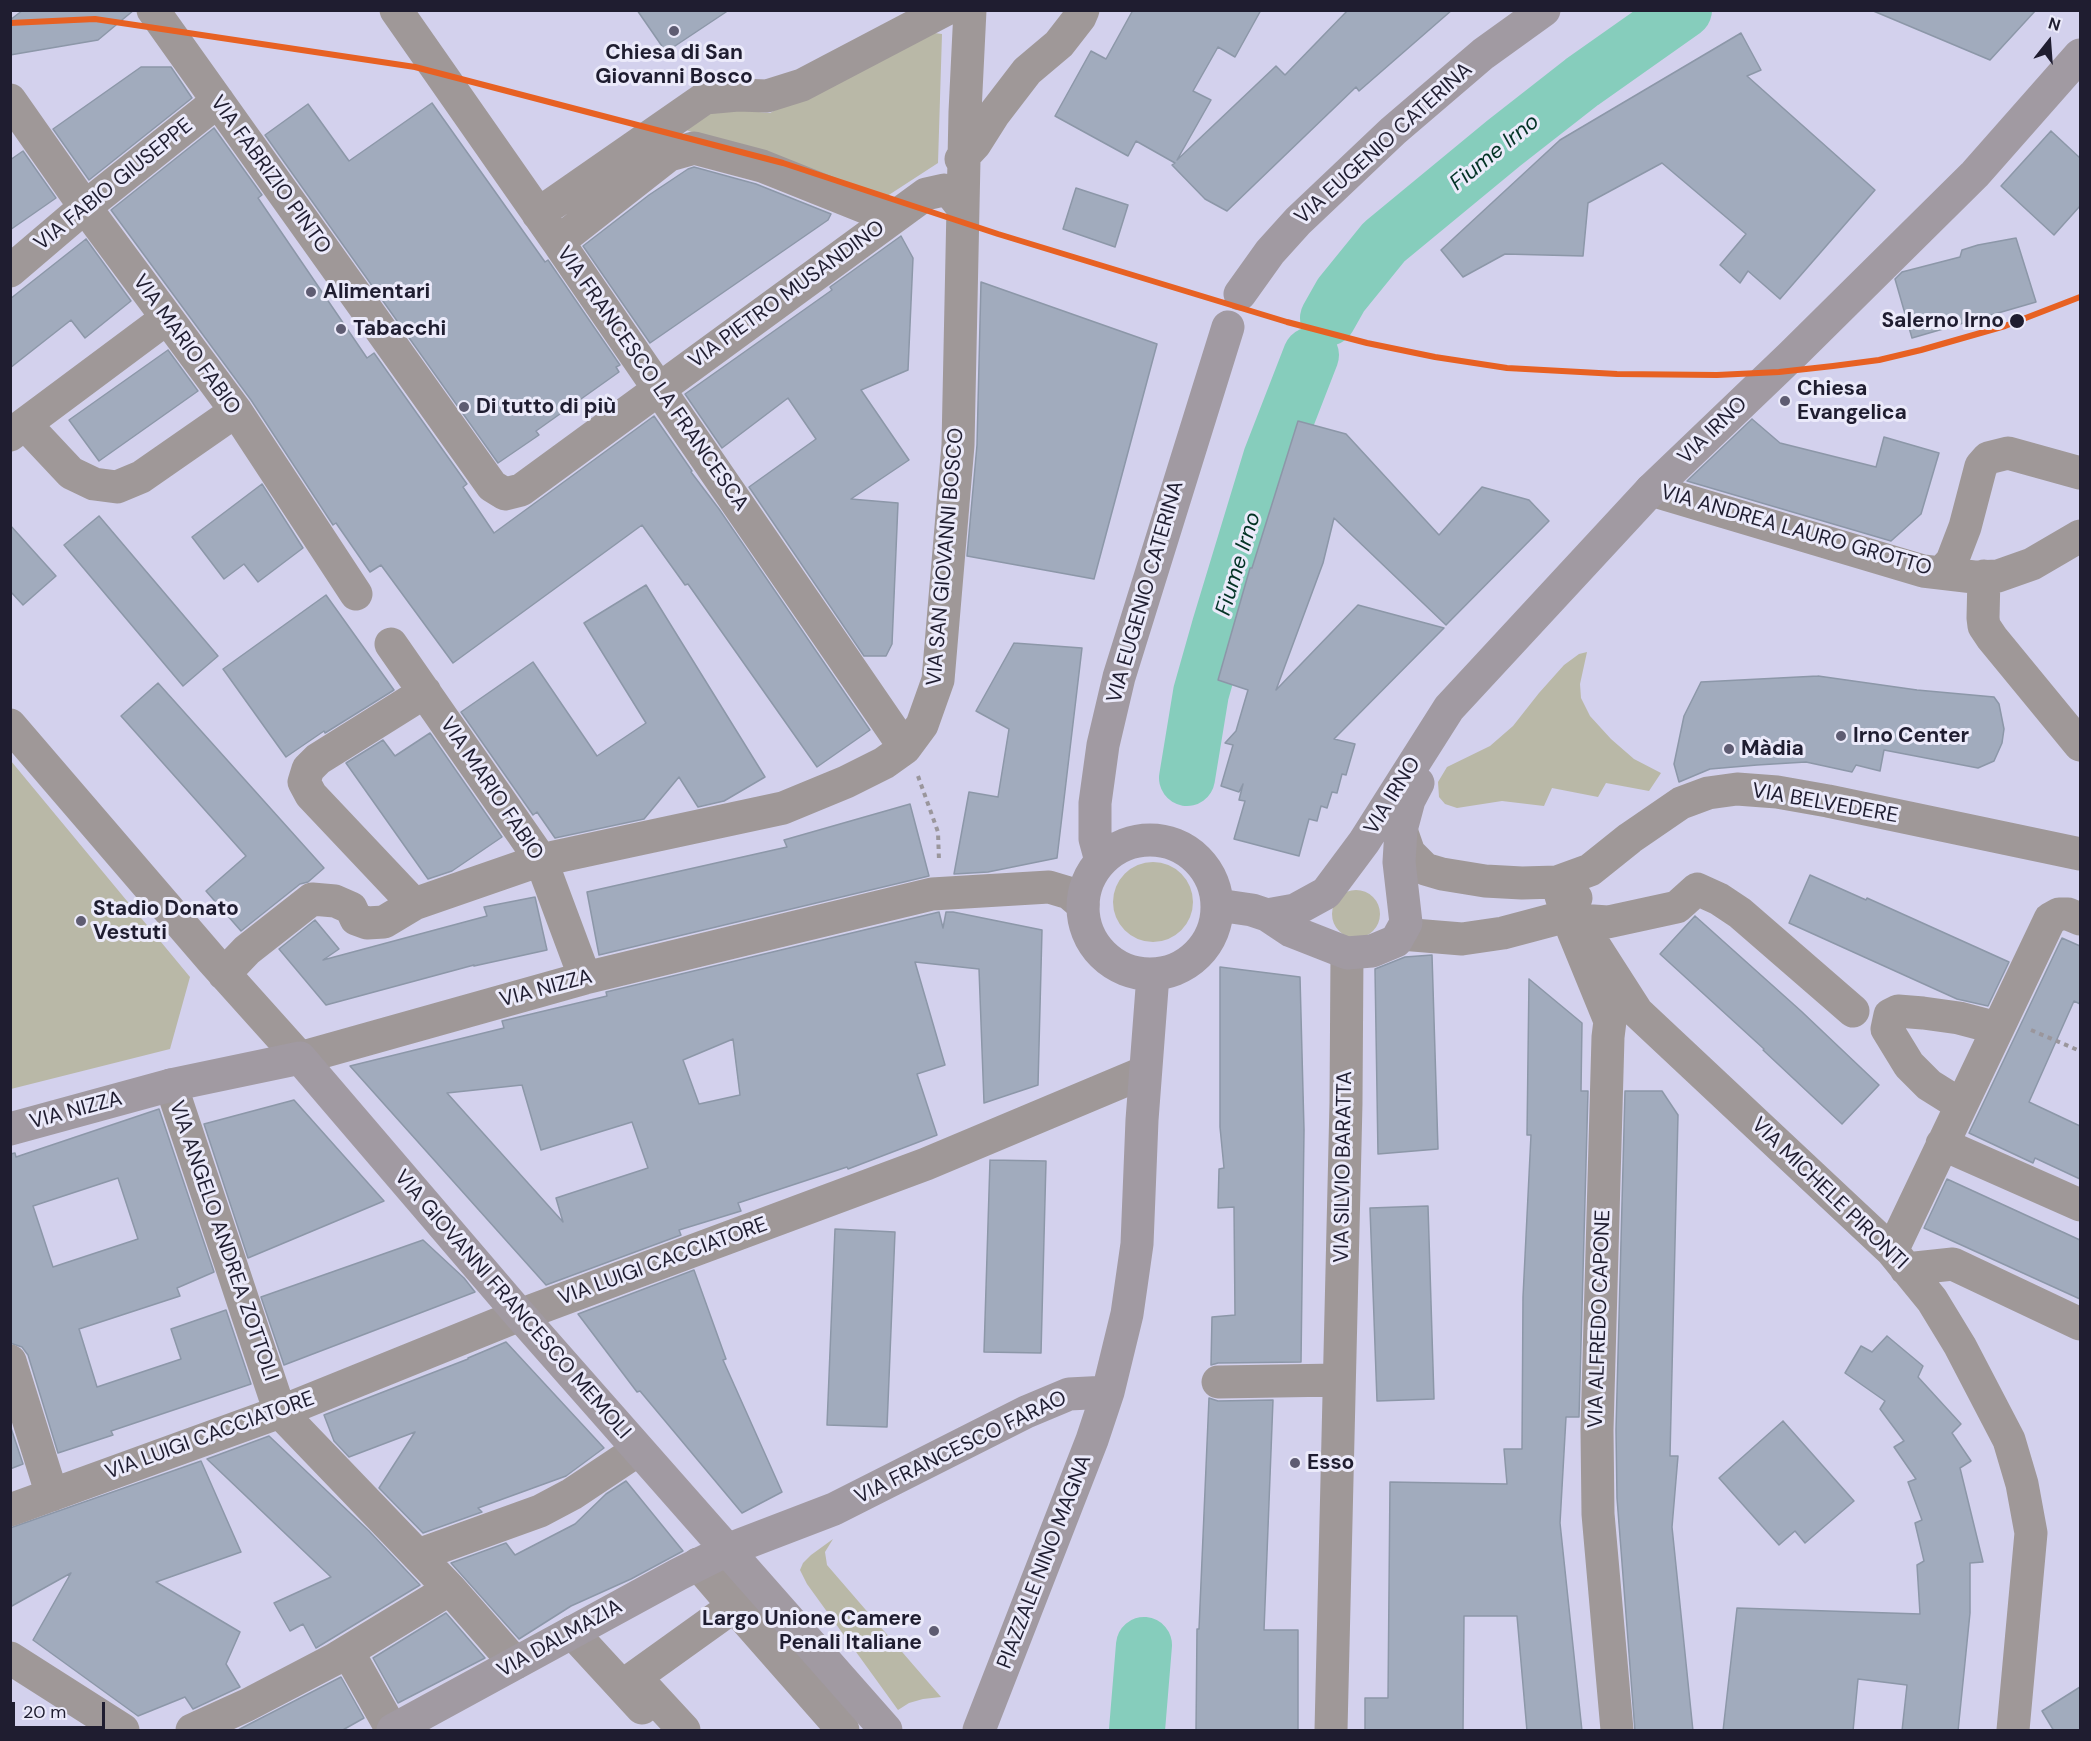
<!DOCTYPE html>
<meta charset="utf-8">
<style>
body{margin:0}
#map{position:relative;width:2091px;height:1741px;overflow:hidden;background:#d3d1ed;font-family:"DM Sans",sans-serif}
canvas{display:block}
.frame{position:absolute;inset:0;border:12px solid #1f1d30;pointer-events:none}
.north{position:absolute;left:2019px;top:12px;width:60px;height:60px;-webkit-text-stroke:4px #ebeafa;paint-order:stroke;rotate:17deg;font-size:16px;font-weight:700;line-height:24px;text-align:center;color:#1f1d30}
.north::after{content:'';display:block;margin:auto;width:21px;height:27px;background:#1f1d30;clip-path:polygon(50% 0,100% 100%,50% 72%,0 100%)}
.scale{position:absolute;left:12px;top:1702px;width:93px;height:27px;box-sizing:border-box;border:3px solid #1f1d30;border-top:0;padding-left:8px;font-size:18px;line-height:21px;white-space:nowrap;color:#1f1d30;-webkit-text-stroke:4px #ebeafa;paint-order:stroke}
</style>
<div id="map">
<canvas width="2091" height="1741"></canvas>
<div class="frame"></div>
<div class="north">N</div>
<div class="scale">20 m</div>
</div>
<script>
const ctx = document.querySelector('canvas').getContext('2d');
ctx.lineJoin = 'round';
function paint(path, color) {
  ctx.fillStyle = color;
  ctx.fill(path, 'evenodd');
}
function shape(rows) {
  const path = new Path2D();
  for (const r of rows) {
    if (r.length === 3) {
      path.moveTo(r[0] + r[2], r[1]);
      path.arc(r[0], r[1], r[2], 0, 2 * Math.PI);
      continue;
    }
    path.moveTo(r[0], r[1]);
    for (let i = 2; i < r.length; i += 2) path.lineTo(r[i], r[i + 1]);
  }
  return path;
}
function stroke(path, color, width, dash) {
  ctx.strokeStyle = color;
  ctx.lineWidth = width;
  ctx.lineCap = dash ? 'butt' : 'round';
  ctx.setLineDash(dash || []);
  ctx.stroke(path);
}
function drawText(font, color, halo, rows, align = 'center') {
  ctx.font = font + ' "DM Sans",sans-serif';
  ctx.lineWidth = 6;
  ctx.setLineDash([]);
  ctx.textBaseline = 'middle';
  ctx.strokeStyle = halo;
  ctx.fillStyle = color;
  for (const [text, x, y, turn = 0] of rows) {
    ctx.save();
    ctx.translate(x, y);
    ctx.rotate((+turn || 0) * Math.PI / 180);
    ctx.textAlign = isNaN(turn) ? turn : align;
    if (halo) ctx.strokeText(text, 0, 0);
    ctx.fillText(text, 0, 0);
    ctx.restore();
  }
}
paint(shape([
 [920,31,942,34,938,163,878,202,681,128,714,108,770,113],
 [1587,652,1580,684,1581,698,1590,716,1611,739,1634,759,1661,773,1649,791,1606,783,1598,797,1552,788,1544,806,1502,801,1457,808,1445,804,1439,797,1438,782,1447,767,1490,746,1513,726,1539,693,1564,665,1579,654],
 [11,761,190,977,170,1049,11,1089],
 [1153,902,40],
 [1356,914,24],
 [833,1539,825,1552,827,1565,941,1697,923,1699,909,1703,898,1710,807,1584,800,1570,803,1563,811,1555]
]), '#b9b8a7');
stroke(shape([
 [1328,318,1341,295,1384,242,1504,143,1582,82,1684,10],
 [1187,778,1201,693,1220,626,1271,458,1311,355],
 [1137,1730,1144,1645]
]), '#86cdbc', 56);
const building = shape([
 [23,10,134,10,98,40,10,55,10,20,23,10],
 [637,10,729,10,666,52,637,10],
 [1133,10,1261,10,1235,57,1218,47,1193,91,1211,100,1177,160,1276,66,1285,75,1348,10,1452,10,1359,91,1356,87,1227,211,1205,199,1172,165,1175,163,1136,141,1128,156,1055,116,1091,51,1106,59,1133,10],
 [1871,10,2036,10,1990,60,1871,10],
 [1741,33,1761,70,1747,76,1875,190,1780,299,1748,271,1740,283,1720,265,1746,234,1662,163,1588,203,1583,256,1505,254,1463,277,1441,250,1560,140,1741,33],
 [141,67,171,67,192,98,89,180,53,129,141,67],
 [432,103,545,262,548,260,620,365,616,367,619,372,536,431,539,435,498,463,265,135,308,104,349,161,432,103],
 [214,128,262,195,258,198,367,358,374,353,467,484,463,487,494,533,654,416,692,471,691,472,719,509,870,730,817,767,688,584,685,585,642,525,453,663,381,565,370,572,336,523,333,525,251,400,111,210,214,128],
 [2051,131,2080,158,2080,206,2054,235,2001,186,2051,131],
 [23,151,56,198,10,230,10,160,23,151],
 [694,167,756,184,831,214,828,220,650,343,583,246,649,195,688,169,694,167],
 [1076,188,1128,205,1115,247,1063,229,1076,188],
 [901,236,913,258,908,370,861,390,909,460,851,499,898,503,892,644,886,656,864,656,749,487,816,439,788,398,722,448,685,394,832,290,830,287,901,236],
 [2016,238,2036,302,1912,338,1895,279,1902,272,1960,257,1962,250,1978,245,2016,238],
 [86,239,131,301,85,338,71,320,10,368,10,299,86,239],
 [981,282,1157,344,1094,579,967,556,977,445,981,282],
 [168,350,198,391,99,461,69,420,168,350],
 [1752,419,1780,443,1876,467,1884,437,1939,453,1921,514,1891,541,1687,481,1752,419],
 [1298,421,1346,434,1439,535,1482,487,1529,500,1549,521,1446,625,1334,518,1323,563,1276,690,1358,605,1444,628,1334,739,1355,744,1346,775,1342,774,1337,793,1332,792,1327,808,1321,806,1317,821,1309,819,1299,856,1234,839,1245,801,1239,800,1243,784,1239,792,1221,786,1233,745,1225,743,1236,731,1248,690,1218,680,1250,568,1252,568,1298,421],
 [262,484,303,548,258,582,244,564,224,579,192,537,262,484],
 [99,516,218,656,183,686,64,545,99,516],
 [10,525,56,576,23,605,10,591,10,525],
 [646,585,765,777,724,801,698,807,679,777,644,819,555,838,537,812,533,815,461,712,533,662,597,756,646,723,584,623,646,585],
 [326,595,394,690,325,733,324,731,286,757,223,669,326,595],
 [1014,643,1082,648,1057,858,988,872,954,874,969,792,998,797,1009,729,976,711,1014,643],
 [1818,676,1917,690,1994,697,1999,704,2004,729,2002,743,1994,761,1978,768,1884,750,1880,771,1856,765,1852,772,1806,762,1757,765,1710,769,1679,782,1674,764,1684,716,1701,682,1818,676],
 [158,683,324,868,308,882,300,884,241,931,206,891,246,856,121,716,158,683],
 [430,733,502,837,452,871,428,879,346,763,383,740,395,756,430,733],
 [910,804,929,876,599,955,587,892,787,847,784,840,910,804],
 [1810,875,1866,900,1867,898,2009,962,1988,1006,1957,999,1789,923,1810,875],
 [535,897,547,950,474,966,474,965,326,1005,279,949,315,920,339,949,323,960,487,916,484,907,535,897],
 [939,912,943,928,946,912,953,912,1042,930,1038,1085,984,1103,979,969,915,962,945,1065,917,1074,937,1135,848,1169,847,1167,738,1203,741,1211,679,1230,681,1235,546,1285,350,1066,504,1028,502,1021,607,996,606,992,939,912],
 [733,1039,740,1095,699,1104,683,1060,733,1039],
 [522,1085,541,1150,632,1122,648,1168,556,1198,563,1222,447,1093,522,1085],
 [1695,916,1801,1011,1879,1085,1842,1124,1763,1050,1764,1049,1660,954,1695,916],
 [2062,938,2080,946,2080,1004,2074,1001,2029,1102,2080,1126,2080,1179,2035,1158,2033,1163,1969,1133,2062,938],
 [1432,955,1438,1149,1378,1154,1375,969,1405,957,1432,955],
 [1220,967,1300,977,1304,1130,1301,1362,1218,1363,1211,1365,1212,1317,1235,1315,1234,1207,1218,1208,1219,1169,1224,1168,1220,1127,1220,967],
 [1529,979,1582,1023,1581,1091,1588,1091,1579,1417,1566,1417,1560,1523,1582,1731,1527,1731,1517,1616,1464,1616,1463,1731,1365,1731,1365,1698,1388,1698,1390,1482,1507,1484,1504,1449,1522,1449,1523,1297,1531,1135,1527,1135,1529,979],
 [1625,1091,1662,1091,1678,1115,1670,1456,1678,1456,1672,1527,1693,1731,1635,1731,1617,1498,1616,1430,1625,1091],
 [294,1100,384,1201,248,1258,204,1124,294,1100],
 [159,1109,214,1272,177,1288,180,1296,79,1329,97,1387,181,1359,171,1329,226,1310,251,1384,111,1431,113,1435,58,1453,28,1355,22,1347,10,1343,10,1154,15,1153,16,1157,159,1109],
 [118,1178,138,1239,53,1267,33,1206,118,1178],
 [990,1160,1046,1161,1041,1353,984,1352,990,1160],
 [1947,1179,2080,1240,2080,1299,1924,1228,1947,1179],
 [1428,1206,1434,1399,1377,1401,1370,1208,1428,1206],
 [835,1229,895,1232,887,1427,827,1425,835,1229],
 [423,1240,464,1278,475,1292,284,1365,261,1297,423,1240],
 [694,1270,726,1359,723,1360,782,1492,742,1513,640,1391,637,1392,578,1314,694,1270],
 [1887,1336,1923,1366,1918,1377,1961,1424,1952,1433,1971,1461,1960,1468,1983,1562,1970,1563,1970,1613,1958,1731,1902,1731,1907,1685,1858,1679,1853,1731,1723,1731,1737,1608,1920,1614,1917,1565,1924,1561,1915,1523,1922,1520,1908,1482,1916,1479,1894,1447,1904,1441,1880,1409,1885,1401,1845,1373,1861,1346,1872,1352,1887,1336],
 [506,1342,604,1448,566,1476,478,1508,482,1512,423,1533,379,1488,415,1432,349,1457,334,1441,324,1415,468,1359,468,1358,506,1342],
 [1209,1398,1218,1401,1273,1400,1264,1630,1298,1630,1298,1731,1196,1731,1197,1629,1199,1629,1209,1398],
 [1783,1421,1854,1501,1805,1543,1795,1531,1779,1545,1719,1478,1783,1421],
 [10,1425,23,1464,10,1469,10,1425],
 [269,1436,369,1531,420,1585,316,1648,303,1624,290,1631,274,1603,331,1577,207,1459,269,1436],
 [201,1461,241,1552,156,1582,240,1632,226,1664,240,1687,193,1709,185,1697,138,1716,33,1640,71,1573,10,1607,10,1528,201,1461],
 [626,1481,683,1551,631,1579,571,1606,519,1639,451,1563,506,1543,515,1555,575,1524,606,1494,626,1481],
 [446,1613,485,1658,398,1703,373,1658,446,1613],
 [341,1677,364,1718,341,1731,236,1731,341,1677],
 [2080,1687,2080,1731,2054,1731,2042,1711,2080,1687]
]);
paint(building, '#a1abbd');
stroke(building, '#8c97a8', 1.5);
stroke(shape([
 [918,776,938,832,939,861],
 [2031,1030,2080,1051]
]), '#9a969c', 4, [4.5, 4.5]);
stroke(shape([
 [153,10,492,486,505,494,521,490,926,194,944,190,952,194,963,208],
 [396,10,558,242,905,748],
 [10,100,85,207,236,411,356,594],
 [961,159,975,144,994,114,1027,71,1059,44,1080,17,1083,10],
 [538,214,705,98,738,95,767,96,802,85,945,10],
 [558,242,669,155,694,148,762,166,892,218],
 [10,271,85,207,218,101],
 [25,424,71,473,94,484,117,487,141,477,236,411],
 [10,435,167,318],
 [1651,490,1923,571,1974,577,1998,576,2032,564,2080,536],
 [1942,572,1952,561,1965,527,1981,466,1988,458,2008,453,2080,473],
 [1984,576,1983,618,1984,626,1992,638,2080,745],
 [391,644,541,860,585,978],
 [10,725,212,960,300,1058,585,978,932,894,1049,887,1069,893,1083,905],
 [1401,830,1409,853,1425,869,1442,874,1485,881,1522,883,1557,882,1590,870,1630,838,1681,803,1708,793,1737,789,1777,792,1828,801,2080,854],
 [1557,882,1567,916,1610,1021,1608,1037,1597,1430,1598,1514,1617,1730],
 [414,904,311,795,304,782,308,769,318,759,425,692],
 [1567,916,1578,920,1637,1012,1892,1251,1932,1300,1960,1346,2009,1440,2022,1484,2031,1533,2013,1730],
 [1578,920,1608,922,1677,907,1697,889,1719,899,1740,913,1853,1011],
 [1401,934,1462,939,1503,933,1567,916,1576,898],
 [224,974,247,950,312,899,335,901,351,908,356,919,367,923,384,922,414,904,541,860,783,808,846,782,884,763,905,748,922,725,938,680,958,445,965,112,970,10],
 [171,1085,280,1412,450,1589,515,1663],
 [1961,1105,1929,1085,1909,1065,1887,1029,1890,1015,1898,1011,1923,1013,1959,1018,1997,1028],
 [1942,1144,2080,1205],
 [1892,1251,2050,919,2059,914,2068,914,2080,919],
 [1906,1269,1953,1264,2080,1324],
 [10,1361,52,1495],
 [1218,1382,1338,1380],
 [10,1510,280,1412,520,1315,926,1164,1145,1072],
 [418,1555,540,1511,572,1494,638,1450],
 [698,1564,734,1606],
 [572,1632,642,1708],
 [348,1652,392,1730],
 [10,1658,123,1730],
 [192,1730,247,1705,335,1659,450,1589],
 [684,1730,635,1677,734,1606,843,1730],
 [1331,1730,1346,1103,1347,953]
]), '#9f9898', 33);
stroke(shape([
 [1240,294,1270,252,1298,221,1393,131,1483,54,1544,10],
 [1150,907,67],
 [1101,861,1095,839,1095,803,1103,745,1119,677,1228,327],
 [1218,905,1252,910,1267,915,1291,931,1347,953,1372,951,1396,941,1406,923,1399,862,1401,830,1409,800,1418,783],
 [1267,915,1295,910,1326,893,1364,842,1449,708,1651,490,1791,356,1975,174,2080,55],
 [10,1129,171,1085,300,1058,520,1315,886,1730],
 [393,1730,679,1574,727,1550,834,1509,1026,1412,1069,1394,1108,1392],
 [979,1730,1092,1440,1108,1392,1127,1314,1137,1244,1142,1120,1153,975]
]), '#a19aa2', 33);
stroke(shape([
 [10,23,95,19,415,67,783,163,998,234,1287,322,1367,343,1435,357,1507,368,1617,374,1717,375,1779,372,1833,366,1879,360,1921,350,2005,326,2080,297]
]), '#e76123', 6);
for (const [x, y, r, color] of [
 [674,31,6,"#5e5c72"],
 [311,292,6,"#5e5c72"],
 [2017,321,8,"#1f1d30"],
 [341,329,6,"#5e5c72"],
 [1785,401,6,"#5e5c72"],
 [464,407,6,"#5e5c72"],
 [1841,736,6,"#5e5c72"],
 [1729,749,6,"#5e5c72"],
 [81,921,6,"#5e5c72"],
 [1295,1463,6,"#5e5c72"],
 [934,1631,6,"#5e5c72"]
]) {
  const dot = new Path2D();
  dot.arc(x, y, r, 0, 2 * Math.PI);
  ctx.fillStyle = color;
  ctx.fill(dot);
  stroke(dot, '#ebeafa', 2);
}
drawText('bold 21px', '#1f1d30', '#ebeafa', [
 ["Chiesa di San",674,53,"center"],
 ["Giovanni Bosco",674,77,"center"],
 ["Alimentari",323,292],
 ["Tabacchi",353,329],
 ["Chiesa",1797,389],
 ["Evangelica",1797,413],
 ["Di tutto di più",476,407],
 ["Irno Center",1853,736],
 ["Màdia",1741,749],
 ["Stadio Donato",93,909],
 ["Vestuti",93,933],
 ["Esso",1307,1463],
 ["Largo Unione Camere",922,1619,"right"],
 ["Penali Italiane",922,1643,"right"]
], 'left');
drawText('21px', '#1f1d30', '#ebeafa', [
 ["VIA EUGENIO CATERINA",1384,144,-42],
 ["VIA FABRIZIO PINTO",270,175,54],
 ["VIA FABIO GIUSEPPE",114,185,-39],
 ["VIA PIETRO MUSANDINO",787,295,-36],
 ["VIA MARIO FABIO",186,345,54],
 ["VIA FRANCESCO LA FRANCESCA",652,379,55],
 ["VIA IRNO",1713,431,-44],
 ["VIA ANDREA LAURO GROTTO",1796,531,16],
 ["VIA SAN GIOVANNI BOSCO",946,557,-85],
 ["VIA EUGENIO CATERINA",1146,592,-74],
 ["VIA MARIO FABIO",491,789,56],
 ["VIA IRNO",1393,796,-58],
 ["VIA BELVEDERE",1825,804,10],
 ["VIA NIZZA",546,989,-15],
 ["VIA NIZZA",76,1111,-15],
 ["VIA SILVIO BARATTA",1344,1167,-89],
 ["VIA MICHELE PIRONTI",1829,1194,44],
 ["VIA ANGELO ANDREA ZOTTOLI",223,1241,71],
 ["VIA LUIGI CACCIATORE",663,1262,-20],
 ["VIA GIOVANNI FRANCESCO MEMOLI",512,1305,49],
 ["VIA ALFREDO CAPONE",1600,1319,-88],
 ["VIA LUIGI CACCIATORE",210,1436,-20],
 ["VIA FRANCESCO FARAO",961,1448,-26],
 ["PIAZZALE NINO MAGNA",1045,1562,-69],
 ["VIA DALMAZIA",560,1639,-29]
]);
drawText('bold 21px', '#1f1d30', '#ebeafa', [
 ["Salerno Irno",2004,321]
], 'right');
drawText('italic 22px', '#023224', '#ebeafa', [
 ["Fiume Irno",1495,153,-39],
 ["Fiume Irno",1239,564,-73]
]);
</script>
